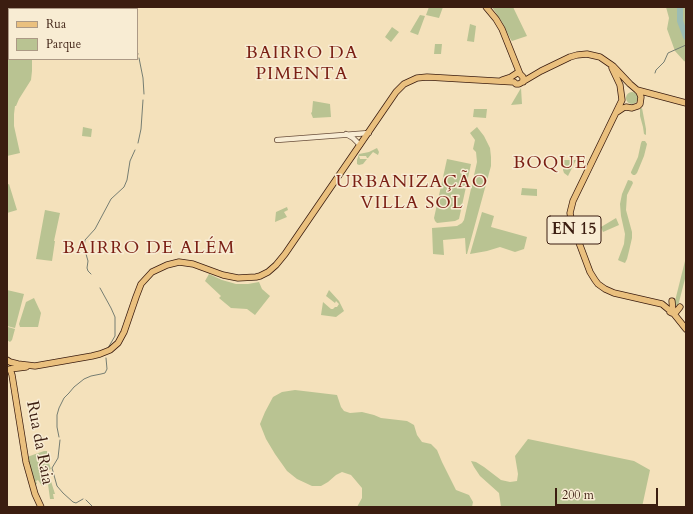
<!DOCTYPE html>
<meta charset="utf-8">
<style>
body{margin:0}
#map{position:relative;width:693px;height:514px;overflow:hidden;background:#f4e1bb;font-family:Cardo,serif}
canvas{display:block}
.frame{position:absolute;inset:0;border:8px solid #3b1d10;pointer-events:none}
.legend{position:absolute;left:8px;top:8px;width:130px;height:52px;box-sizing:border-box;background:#f8ecd3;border:1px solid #ac9985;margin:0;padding:5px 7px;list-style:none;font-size:12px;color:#3b1d10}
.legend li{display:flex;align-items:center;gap:8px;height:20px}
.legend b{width:20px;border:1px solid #ac9985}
.scale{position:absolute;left:555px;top:488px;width:103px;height:18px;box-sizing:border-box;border:2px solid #3b1d10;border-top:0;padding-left:5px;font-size:12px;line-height:14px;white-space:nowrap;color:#3b1d10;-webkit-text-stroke:3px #f8ecd3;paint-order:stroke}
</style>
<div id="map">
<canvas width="693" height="514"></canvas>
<div class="frame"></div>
<ul class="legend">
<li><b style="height:5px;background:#eac07e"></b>Rua</li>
<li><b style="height:11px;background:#b9c392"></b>Parque</li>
</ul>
<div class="scale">200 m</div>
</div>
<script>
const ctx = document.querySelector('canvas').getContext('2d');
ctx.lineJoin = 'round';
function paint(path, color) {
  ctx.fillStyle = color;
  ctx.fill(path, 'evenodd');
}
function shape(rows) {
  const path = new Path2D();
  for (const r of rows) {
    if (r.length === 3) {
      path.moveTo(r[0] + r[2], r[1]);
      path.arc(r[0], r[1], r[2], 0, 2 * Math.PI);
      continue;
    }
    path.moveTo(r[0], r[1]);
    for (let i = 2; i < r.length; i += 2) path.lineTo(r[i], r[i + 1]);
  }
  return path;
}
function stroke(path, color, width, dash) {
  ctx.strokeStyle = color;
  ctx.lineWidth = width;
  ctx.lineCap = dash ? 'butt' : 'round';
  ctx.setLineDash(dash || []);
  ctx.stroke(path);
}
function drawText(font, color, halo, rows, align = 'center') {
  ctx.font = font + ' Cardo,serif';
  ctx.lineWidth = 3;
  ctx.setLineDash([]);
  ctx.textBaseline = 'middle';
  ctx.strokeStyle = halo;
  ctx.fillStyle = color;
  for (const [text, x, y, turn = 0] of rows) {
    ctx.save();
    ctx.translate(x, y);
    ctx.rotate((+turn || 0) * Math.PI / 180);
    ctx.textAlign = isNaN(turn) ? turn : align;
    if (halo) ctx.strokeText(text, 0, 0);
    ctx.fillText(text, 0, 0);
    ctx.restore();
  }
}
paint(shape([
 [7,7,17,7,18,9,9,9,9,59,32,59,32,71,31,80,19,99,16,106,15,106,14,114,14,126,20,153,7,156],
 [429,7,443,7,439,18,426,15],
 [492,7,513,7,527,36,512,41,511,40,502,22],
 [666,7,685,7,686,62,684,61,675,51,667,29,669,18],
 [420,15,425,16,418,35,410,32],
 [470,24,476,26,474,42,467,41],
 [392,27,399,32,391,42,385,37],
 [435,44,442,44,441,54,434,54],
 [521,88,522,104,511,105],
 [632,98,6],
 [313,101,330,104,331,117,313,118,311,113,312,112],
 [642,108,646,129,646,135,644,134,643,127,640,116,640,109],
 [474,109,487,109,486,118,473,117],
 [83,127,92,129,91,137,82,136],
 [477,127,484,136,490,148,491,157,491,166,467,254,466,254,465,238,443,240,444,255,433,254,432,228,457,226,462,223,464,220,477,162,476,152,473,149,475,140,470,133],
 [642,141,645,141,647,144,644,156,637,173,635,175,633,175,631,173,631,172,638,157,641,143],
 [377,148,379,152,378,155,373,152,368,158,367,158,366,156,359,156,360,159,367,159,363,164,359,165,357,164,357,160,359,154,369,152],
 [447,159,471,164,459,219,455,221,437,223,435,221,434,218],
 [563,160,576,160,568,176,564,173,563,170],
 [628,180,632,181,633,183,627,195,626,210,632,232,632,238,629,251,627,259,625,263,620,261,618,260,624,244,625,234,621,216,620,204,622,194],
 [9,184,17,210,7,213,7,185],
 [522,188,537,189,537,196,521,195],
 [287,207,288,210,284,212,287,217,275,222,276,212],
 [45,210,60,213,54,241,55,241,52,261,36,259],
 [482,212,494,216,491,227,527,237,524,249,515,252,500,247,487,251,470,254],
 [616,218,619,225,603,232,601,227],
 [686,257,686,275,678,306,674,305],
 [209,274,222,280,236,284,248,284,259,282,262,289,270,296,255,315,247,309,231,308,219,298,221,296,205,281],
 [7,290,24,294,15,328,7,326],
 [329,290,339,301,344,311,336,317,321,315,323,302,331,309,333,309,335,307,337,307,339,304,336,301,335,303,326,296],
 [34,298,41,313,38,327,20,327,19,324,26,302],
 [8,327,15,329,12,340,10,342,7,340],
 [295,390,337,395,341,407,344,411,350,413,362,412,374,415,381,418,407,421,414,425,417,435,422,442,431,444,437,450,442,462,456,490,469,495,473,502,472,507,357,507,362,498,362,488,351,475,342,472,336,475,328,482,321,486,312,486,297,479,287,471,275,454,266,439,260,424,265,412,273,397,282,392],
 [528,439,634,461,650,470,642,507,501,507,499,493,480,476,474,467,471,461,476,462,484,467,501,480,510,482,517,481,518,474,515,456],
 [44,451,47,451,47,457,51,469,45,472,46,476,49,475,55,494,53,494,54,499,50,499,48,484,42,486,38,480,36,481,37,484,35,485,27,457]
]), '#b9c392');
stroke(shape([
 [126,7,126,9],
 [137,51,138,54],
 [139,58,143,78,144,94],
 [655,73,656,70,664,62,668,53,686,45],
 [138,143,141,129,143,100],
 [91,274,88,271,87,268,88,261,84,247,85,240,95,229,111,199,124,187,127,180,130,161,135,150],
 [100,288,111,308,115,317,115,336,108,348],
 [59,437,57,427,57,415,59,408,64,398,69,393,74,387,84,379,91,376,101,374,105,373,107,369,106,358],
 [60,440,58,458,52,468,57,486,63,493,73,502,76,503,83,499],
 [86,500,93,507]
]), '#757d72', 1);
stroke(shape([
 [680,7,680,21,686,37]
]), '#9cbdb4', 6);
const minor = shape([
 [346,134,353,138,360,145],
 [277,140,369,133]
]);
const major = shape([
 [486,7,496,19,502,29,520,74,523,77,523,82],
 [612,68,620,85,622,100,573,201,570,213,572,224,590,272,595,280,598,284,605,289,614,293,662,304,674,314,686,329],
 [502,80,511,77,517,73,520,74],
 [617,112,623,108,626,107,632,108,638,106,640,104,641,97,639,92,637,90],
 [672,301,673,313],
 [670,312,672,313,676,312,680,307],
 [7,360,10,362,18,364,35,366,92,356,100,354,110,350,118,343,124,332,136,297,141,284,152,272,167,265,179,262,193,264,223,275,238,278,256,277,260,276,268,272,276,265,285,254,396,92,404,84,417,78,427,77,496,81,514,82,516,84,519,84,541,71,570,57,577,55,587,54,600,57,613,66,630,84,637,90,686,103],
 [10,369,12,375,26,462,35,494,41,507],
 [10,369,26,367]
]);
stroke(minor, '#694e3b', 6);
stroke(major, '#3b1d10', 7);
stroke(minor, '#f8ecd3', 4.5);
stroke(major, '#eac07e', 5.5);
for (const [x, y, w] of [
 [574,230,54]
]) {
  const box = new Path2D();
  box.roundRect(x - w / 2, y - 14, w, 28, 3);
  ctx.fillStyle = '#f8ecd3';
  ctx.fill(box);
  stroke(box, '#3b1d10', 1);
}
drawText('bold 16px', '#3b1d10', null, [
 ["EN 15",574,230]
]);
drawText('17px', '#3b1d10', '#f8ecd3', [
 ["Rua da Raia",39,443,79]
]);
ctx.letterSpacing = '1px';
drawText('18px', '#7a1f14', '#f8ecd3', [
 ["BAIRRO DA",302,54],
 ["PIMENTA",302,75],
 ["BOQUE",550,164],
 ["URBANIZAÇÃO",412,183],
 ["VILLA SOL",412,204],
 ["BAIRRO DE ALÉM",149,249]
]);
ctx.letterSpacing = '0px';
</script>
